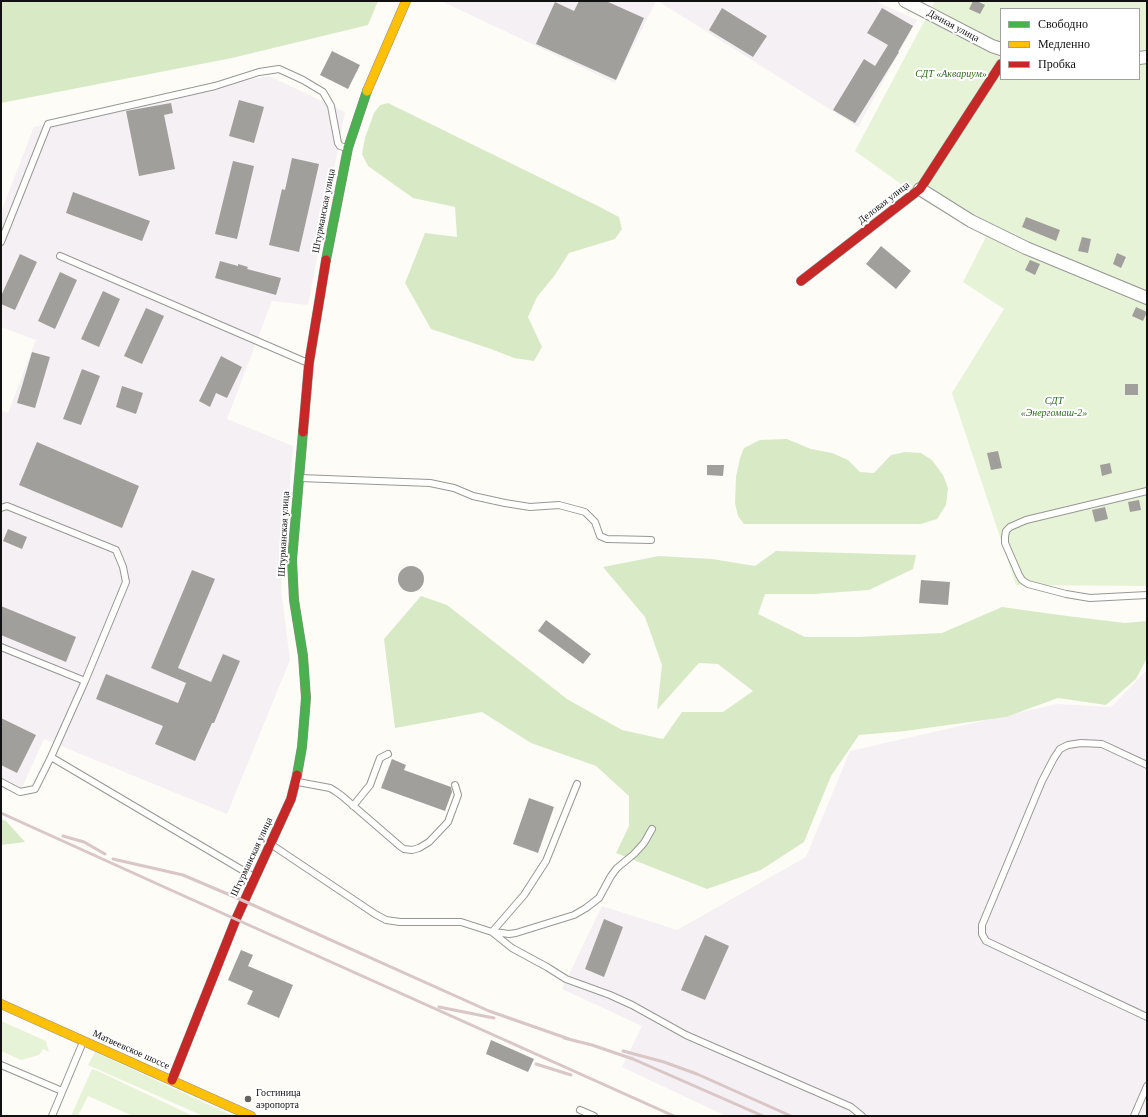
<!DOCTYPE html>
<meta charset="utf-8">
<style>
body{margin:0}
#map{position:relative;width:1148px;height:1117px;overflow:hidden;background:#fdfcf7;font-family:Georgia,serif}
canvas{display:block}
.frame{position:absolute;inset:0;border:2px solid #111;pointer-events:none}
.legend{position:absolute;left:1000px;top:8px;width:140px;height:72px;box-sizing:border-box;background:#fff;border:1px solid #a0a0a0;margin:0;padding:5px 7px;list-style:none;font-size:12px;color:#111}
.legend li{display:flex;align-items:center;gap:8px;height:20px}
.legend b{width:20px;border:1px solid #a0a0a0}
</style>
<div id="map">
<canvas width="1148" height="1117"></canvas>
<div class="frame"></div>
<ul class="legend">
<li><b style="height:5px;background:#4caf50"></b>Свободно</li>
<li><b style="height:5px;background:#ffc107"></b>Медленно</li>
<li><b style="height:5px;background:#c62828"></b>Пробка</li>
</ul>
</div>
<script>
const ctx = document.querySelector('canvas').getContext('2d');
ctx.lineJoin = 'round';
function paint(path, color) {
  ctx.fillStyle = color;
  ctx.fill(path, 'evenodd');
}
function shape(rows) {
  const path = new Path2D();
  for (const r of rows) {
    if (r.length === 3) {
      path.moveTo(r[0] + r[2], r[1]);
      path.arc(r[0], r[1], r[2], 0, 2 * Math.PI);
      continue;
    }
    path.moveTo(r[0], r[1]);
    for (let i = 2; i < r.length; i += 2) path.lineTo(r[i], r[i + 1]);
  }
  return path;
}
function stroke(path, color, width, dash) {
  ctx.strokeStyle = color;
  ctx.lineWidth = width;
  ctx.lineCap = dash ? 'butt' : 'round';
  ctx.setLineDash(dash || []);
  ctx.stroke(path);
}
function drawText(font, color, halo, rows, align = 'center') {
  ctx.font = font + ' Georgia,serif';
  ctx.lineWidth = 4;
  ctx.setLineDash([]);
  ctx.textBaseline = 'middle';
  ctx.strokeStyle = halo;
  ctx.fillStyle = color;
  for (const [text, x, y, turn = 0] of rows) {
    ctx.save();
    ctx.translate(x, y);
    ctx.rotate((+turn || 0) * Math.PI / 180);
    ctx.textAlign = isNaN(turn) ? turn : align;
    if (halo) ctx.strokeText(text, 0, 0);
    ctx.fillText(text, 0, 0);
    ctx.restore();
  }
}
paint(shape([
 [441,1,656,1,615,83],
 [658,1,875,1,917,20,858,127],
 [269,76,345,112,308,305,272,301,227,419,293,446,281,589,290,660,227,814,44,739,20,792,1,783,1,411,8,413,36,340,1,327,1,212,34,127,215,86],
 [1147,670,1147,1116,726,1116,622,1067,642,1026,562,989,602,906,677,930,806,857,850,751,1057,704,1111,707]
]), '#f5f0f3');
paint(shape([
 [935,1,1147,1,1147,586,1016,585,952,393,1004,309,963,282,986,237,926,202,855,151],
 [1001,9,1139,9,1139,79,1001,79],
 [1,1021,46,1041,49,1052,43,1049,39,1055,21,1060,1,1051],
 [95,1052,233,1116,203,1116,88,1065],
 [92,1069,98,1071,193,1116,133,1116,88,1096,78,1116,71,1116]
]), '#e7f3d7');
paint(shape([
 [1,1,378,1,368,25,232,58,1,103],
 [388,103,598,206,619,217,622,229,615,239,569,253,555,275,537,297,528,317,542,347,534,361,514,358,491,349,431,329,405,283,425,233,457,237,455,207,413,198,368,166,362,154,365,138,374,113,380,105],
 [787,439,811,449,832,453,848,460,860,472,874,473,891,455,905,452,921,453,932,460,943,475,948,488,946,505,937,519,921,524,744,524,738,516,735,503,736,477,740,458,744,448,760,440],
 [776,551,916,555,913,569,869,590,814,594,765,594,758,614,805,637,857,637,942,633,1002,607,1059,615,1125,623,1147,621,1147,658,1136,679,1106,705,1058,698,1006,717,905,731,859,735,831,776,804,842,761,870,707,889,616,853,629,826,629,796,596,766,531,743,482,712,395,728,384,639,421,596,447,605,567,699,622,730,663,739,682,712,723,712,753,691,718,664,699,663,657,710,662,665,645,617,603,567,659,556,712,559,755,566],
 [1,819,6,821,25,842,1,845]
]), '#d8eac5');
paint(shape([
 [579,1,606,1,644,18,616,80,536,44,555,2,574,11],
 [973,1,977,1,985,5,980,14,969,9],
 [722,8,767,36,753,57,709,30],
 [882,8,913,26,898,52,899,52,855,123,833,110,864,59,875,66,888,45,867,33],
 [332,51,360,65,348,89,320,75],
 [239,100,264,107,254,143,229,136],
 [171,103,173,113,164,115,175,169,139,176,126,111],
 [292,158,319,164,299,252,269,245,282,189,285,190],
 [233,161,254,166,237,239,215,234],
 [73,192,150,221,142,241,66,213],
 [1026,217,1060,230,1056,241,1022,227],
 [1082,237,1091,239,1088,253,1078,251],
 [881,246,911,271,896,289,866,264],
 [1117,253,1126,257,1121,268,1113,264],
 [20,254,37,262,15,310,1,304,1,296],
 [1030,260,1040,264,1035,275,1025,270],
 [220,261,238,266,238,264,248,267,247,269,281,278,276,295,215,278],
 [60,272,77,280,55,329,38,321],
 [103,291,120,299,99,347,81,339],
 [1136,307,1147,312,1143,321,1132,316],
 [146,308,164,316,142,364,124,356],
 [32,352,50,357,35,408,17,403],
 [221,356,242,367,227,398,216,393,210,407,199,401],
 [82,369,100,376,81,425,63,419],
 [1125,384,1138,384,1138,395,1125,395],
 [122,386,143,393,136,414,116,407],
 [37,442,139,486,122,528,19,485],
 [998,451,1002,468,991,470,987,453],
 [1110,463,1112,473,1102,476,1100,465],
 [707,465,724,465,723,476,707,475],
 [1139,500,1141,510,1130,512,1128,502],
 [1105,507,1108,519,1095,522,1092,510],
 [8,529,27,537,22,549,3,541],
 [411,579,13],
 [192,570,215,579,178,668,211,682,223,654,240,661,214,723,212,723,195,761,155,744,163,726,96,699,106,674,178,703,186,683,151,668],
 [921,580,950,582,948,605,919,603],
 [1,606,76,637,66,662,1,635],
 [546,620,591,654,583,664,538,631],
 [1,718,36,735,17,773,1,765],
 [392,759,406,765,404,770,451,787,452,792,445,811,381,788],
 [529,798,554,807,538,853,513,844],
 [604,919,623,927,604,977,585,969],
 [705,935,729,946,705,1000,681,990],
 [241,950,253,955,248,966,293,985,279,1018,247,1004,253,991,228,980],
 [491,1040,534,1059,528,1072,486,1054]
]), '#a19f9c');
const lane = shape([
 [1,242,48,124,215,86,259,72,279,69,303,80,323,92,331,106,338,143,340,146,347,148],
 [60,256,308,363],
 [300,478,430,483,454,488,473,496,505,503,530,507,559,505,585,512,595,522,600,536,607,539,651,540],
 [1147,491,1026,520,1010,527,1006,531,1005,537,1005,543,1019,575,1022,580,1028,584,1066,594,1090,598,1147,595],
 [1,508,7,506,116,550,123,567,126,582,85,681,51,757,254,877],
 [1,647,85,681],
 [1147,765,1102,744,1081,743,1068,745,1060,749,1054,758,1042,781,982,925,982,934,986,941,1147,1017],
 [1,782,20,792,35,789,51,757],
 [298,782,330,788,335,791,342,796,401,847,404,849,412,850,419,848,429,842,448,822,458,795,455,785],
 [353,806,370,785,380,758,388,754],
 [272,845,375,914,386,920,400,922,461,922,492,932,524,895,546,861,577,784],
 [492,932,512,948,547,967,566,979,610,995,632,1005,686,1035,851,1107,862,1116],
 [494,932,509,934,516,933,574,915,586,908,599,898,611,876,617,868,634,854,644,843,652,829],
 [1,1065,62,1091],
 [580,1110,594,1116],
 [52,1116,83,1042],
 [1134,1116,1147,1086]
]);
const street = shape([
 [905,1,992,46,1001,49],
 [1139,58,1147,57],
 [920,189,971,221,1026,248,1147,298]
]);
const fast = shape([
 [326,260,348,148,367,91],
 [297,775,302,747,306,698,303,656,294,600,292,560,303,432]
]);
const slow = shape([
 [367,91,406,1],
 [1,1004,251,1116]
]);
const jam = shape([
 [801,281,920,189,1001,64],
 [303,432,309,363,326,260],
 [172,1080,236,919,291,799,297,775]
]);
stroke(lane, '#979795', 8);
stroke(street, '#979795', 14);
stroke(fast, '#8e8d8b', 10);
stroke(slow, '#8e8d8b', 10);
stroke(jam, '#8e8d8b', 10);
stroke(lane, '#fffffe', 6);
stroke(street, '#fffffe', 12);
stroke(fast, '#4caf50', 9);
stroke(slow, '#ffc107', 9);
stroke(jam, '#c62828', 9);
stroke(shape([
 [1,813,173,891,674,1116],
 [63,836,84,842,105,854],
 [113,859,183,875,244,901,489,1011,569,1039],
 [439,1007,494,1018],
 [564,1038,592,1045,633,1059,763,1116],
 [623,1051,664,1062,697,1074,791,1116],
 [536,1064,571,1075]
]), '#d9c6c7', 3);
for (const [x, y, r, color] of [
 [248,1099,4,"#646362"]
]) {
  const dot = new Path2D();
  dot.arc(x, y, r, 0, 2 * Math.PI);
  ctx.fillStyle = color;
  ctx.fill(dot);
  stroke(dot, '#fff', 1.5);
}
drawText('10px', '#111', '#fff', [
 ["Дачная улица",953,26,28],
 ["Деловая улица",884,203,-38],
 ["Штурманская улица",324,211,-79],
 ["Штурманская улица",284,534,-87],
 ["Штурманская улица",252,857,-65],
 ["Матвеевское шоссе",131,1050,24]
]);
drawText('italic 10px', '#2f6b1f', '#fff', [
 ["СДТ «Аквариум»",951,74],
 ["СДТ",1054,401],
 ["«Энергомаш-2»",1054,413]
]);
drawText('10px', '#111', '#fff', [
 ["Гостиница",256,1093],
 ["аэропорта",256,1105]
], 'left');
</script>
